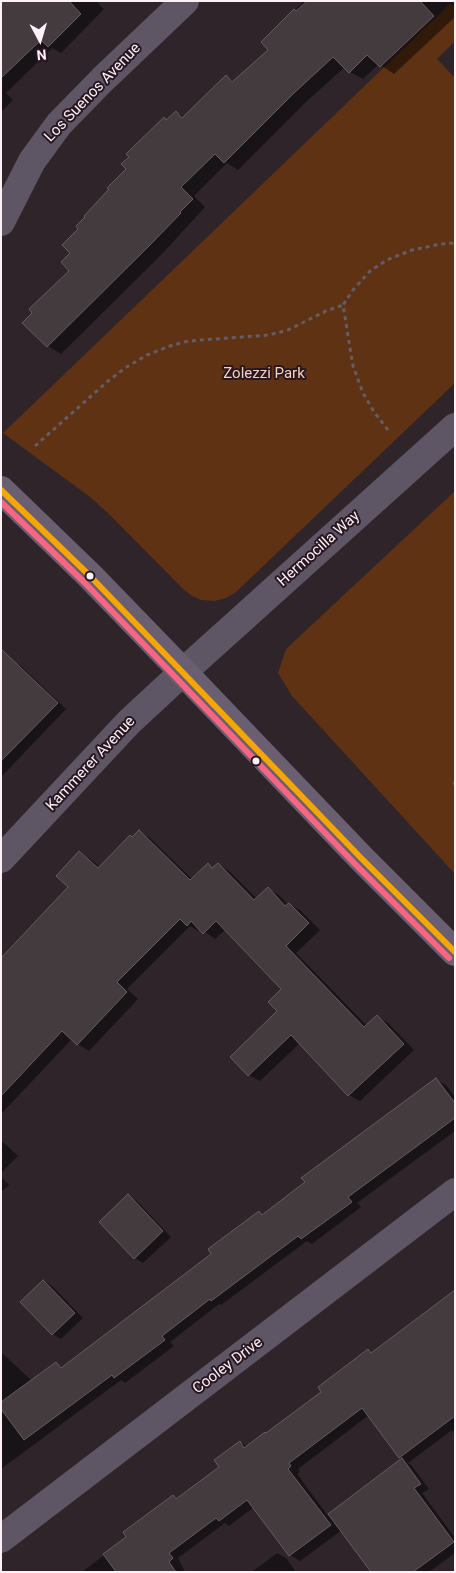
<!DOCTYPE html>
<style>
body{margin:0}
#map{position:relative;width:456px;height:1573px;overflow:hidden;background:#2e242a;font-family:Roboto,sans-serif}
canvas{display:block}
.frame{position:absolute;inset:0;border:2px solid #fdf0f7;pointer-events:none}
.north{position:absolute;left:15px;top:15px;width:50px;height:50px;-webkit-text-stroke:4px #281721;paint-order:stroke;rotate:174deg;font-size:14px;font-weight:700;line-height:20px;text-align:center;color:#fdf0f7}
.north::after{content:'';display:block;margin:auto;width:18px;height:22px;background:#fdf0f7;clip-path:polygon(50% 0,100% 100%,50% 72%,0 100%)}
</style>
<div id="map">
<canvas width="456" height="1573"></canvas>
<div class="frame"></div>
<div class="north">N</div>
</div>
<script>
const ctx = document.querySelector('canvas').getContext('2d');
ctx.lineJoin = 'round';
function paint(path, color) {
  ctx.fillStyle = color;
  ctx.fill(path, 'evenodd');
}
function shape(rows) {
  const path = new Path2D();
  for (const r of rows) {
    path.moveTo(r[0], r[1]);
    for (let i = 2; i < r.length; i += 2) path.lineTo(r[i], r[i + 1]);
  }
  return path;
}
function stroke(path, color, width, dash) {
  ctx.strokeStyle = color;
  ctx.lineWidth = width;
  ctx.lineCap = dash ? 'butt' : 'round';
  ctx.setLineDash(dash || []);
  ctx.stroke(path);
}
function drawText(font, color, halo, rows, align = 'center') {
  ctx.font = font + ' Roboto,sans-serif';
  ctx.lineWidth = 4;
  ctx.setLineDash([]);
  ctx.textBaseline = 'middle';
  ctx.strokeStyle = halo;
  ctx.fillStyle = color;
  for (const [text, x, y, turn = 0] of rows) {
    ctx.save();
    ctx.translate(x, y);
    ctx.rotate((+turn || 0) * Math.PI / 180);
    ctx.textAlign = isNaN(turn) ? turn : align;
    if (halo) ctx.strokeText(text, 0, 0);
    ctx.fillText(text, 0, 0);
    ctx.restore();
  }
}
paint(shape([
 [451,3,455,7,455,41,437,59,455,78,455,383,235,593,226,598,215,601,201,600,192,596,184,590,110,515,90,497,3,433],
 [455,491,455,874,292,696,278,673,286,649]
]), '#5e3213');
paint(shape([
 [4,1,100,1,98,3,104,9,61,53,52,48,6,93,13,100,1,112,1,4],
 [304,1,455,1,455,17,394,74,379,64,363,79,350,72,345,67,307,101,238,170,227,163,194,196,205,207,162,254,61,354,48,346,71,271,72,253,80,229,167,121,176,112,185,118,226,77,235,82,270,50,263,42],
 [12,661,21,666,66,709,1,777,1,670],
 [139,832,150,838,193,880,208,865,214,868,218,864,229,871,257,899,268,889,279,895,288,905,289,904,300,910,320,930,296,953,367,1026,377,1017,388,1023,414,1050,360,1101,349,1095,300,1043,260,1081,249,1075,279,1011,283,989,226,929,215,939,201,929,198,931,190,926,127,989,138,999,89,1051,78,1044,72,1039,1,1114,1,960,70,886,79,852,90,859,101,868],
 [436,1080,446,1085,455,1097,455,1131,357,1203,361,1207,312,1244,307,1241,221,1305,219,1304,170,1342,174,1346,125,1383,121,1380,1,1469,1,1411,5,1410,1,1404,1,1352,32,1381,56,1363,63,1368,213,1254,259,1213,263,1215],
 [1,1140,18,1156,1,1173],
 [1,1177,9,1185,1,1192],
 [128,1196,137,1201,171,1237,143,1263,135,1258],
 [44,1281,52,1286,83,1318,61,1339,52,1334],
 [455,1292,455,1434,452,1430,408,1463,411,1465,429,1489,422,1493,455,1538,455,1553,429,1572,373,1572,342,1530,300,1561,290,1555,254,1507,229,1526,225,1523,178,1558,185,1572,82,1572,128,1537,173,1496,178,1499,221,1467,240,1442,248,1447,267,1434,323,1392,369,1351,373,1353],
 [369,1415,400,1457,403,1459,328,1516,297,1474,300,1472,298,1469],
 [277,1553,286,1558,296,1572,252,1572]
]), '#0007');
const building = shape([
 [1,1,69,1,81,14,48,47,41,40,1,78,1,1],
 [307,1,420,1,434,16,380,67,367,55,349,73,333,57,293,94,224,163,215,154,181,187,193,199,180,212,181,213,149,246,47,347,22,323,32,313,29,309,69,271,61,262,70,253,62,245,78,229,76,226,85,217,84,216,109,189,107,188,126,169,121,164,129,157,126,154,164,117,166,120,176,111,182,118,226,75,232,82,268,50,261,42,294,9,296,11,307,1],
 [1,649,58,703,1,761,1,649],
 [139,830,190,880,208,863,212,868,218,863,254,900,268,887,285,906,289,903,309,923,286,946,364,1027,377,1015,404,1044,348,1096,291,1035,248,1076,230,1057,277,1011,268,1002,281,989,216,921,203,934,191,921,187,926,180,919,117,982,127,992,77,1045,62,1031,1,1096,1,958,68,887,56,876,79,851,98,868,130,835,132,837,139,830],
 [436,1078,455,1103,455,1118,348,1197,352,1202,301,1239,298,1236,211,1301,210,1299,162,1336,165,1340,114,1378,112,1375,24,1440,1,1409,1,1402,56,1362,61,1368,211,1254,208,1249,259,1211,262,1215,305,1182,301,1178,436,1078],
 [128,1194,163,1231,134,1259,99,1222,128,1194],
 [43,1280,75,1313,52,1335,20,1302,43,1280],
 [455,1290,455,1416,399,1458,362,1408,289,1463,291,1466,288,1469,331,1525,289,1556,247,1500,219,1521,216,1518,169,1553,173,1558,169,1562,176,1572,116,1572,103,1554,126,1537,123,1532,173,1495,176,1499,219,1467,214,1460,240,1441,244,1448,265,1432,266,1433,321,1392,318,1387,368,1349,371,1353,455,1290],
 [402,1458,421,1484,414,1488,454,1542,413,1572,371,1572,328,1514,402,1458]
]);
paint(building, '#443b3e');
stroke(building, '#665c5f', 1);
stroke(shape([
 [388,430,374,412,363,393,353,366,343,305,353,290,370,271,387,260,412,250,441,244,455,243],
 [35,446,108,381,125,368,147,355,170,346,188,341,269,335,288,330,326,311,343,305],
 [453,784,455,783]
]), '#645d66', 3, [4, 4]);
stroke(shape([
 [1,222,32,161,59,124,103,79,185,1],
 [183,672,455,427],
 [1,1539,455,1192]
]), '#5e5665', 28);
stroke(shape([
 [1,859,129,722,183,672]
]), '#5e5665', 28);
stroke(shape([
 [1,490,90,576,183,672,361,858,455,952]
]), '#6a5f71', 28);
stroke(shape([
 [1,490,90,576,361,858,455,952]
]), '#f7a600', 6);
stroke(shape([
 [1,502,84,582,355,864,449,958]
]), '#fa6682', 6);
for (const [x, y, r, color] of [
 [90,576,4.5,"#fdf0f7"],
 [256,761,4.5,"#fdf0f7"]
]) {
  const dot = new Path2D();
  dot.arc(x, y, r, 0, 2 * Math.PI);
  ctx.fillStyle = color;
  ctx.fill(dot);
  stroke(dot, '#281721', 2);
}
drawText('15px', '#fdf0f7', '#281721', [
 ["Los Suenos Avenue",93,93,-46],
 ["Hermocilla Way",319,549,-42],
 ["Kammerer Avenue",91,764,-47],
 ["Cooley Drive",228,1366,-37]
]);
drawText('15px', '#f9d2ba', '#281721', [
 ["Zolezzi Park",264,374]
]);
</script>
